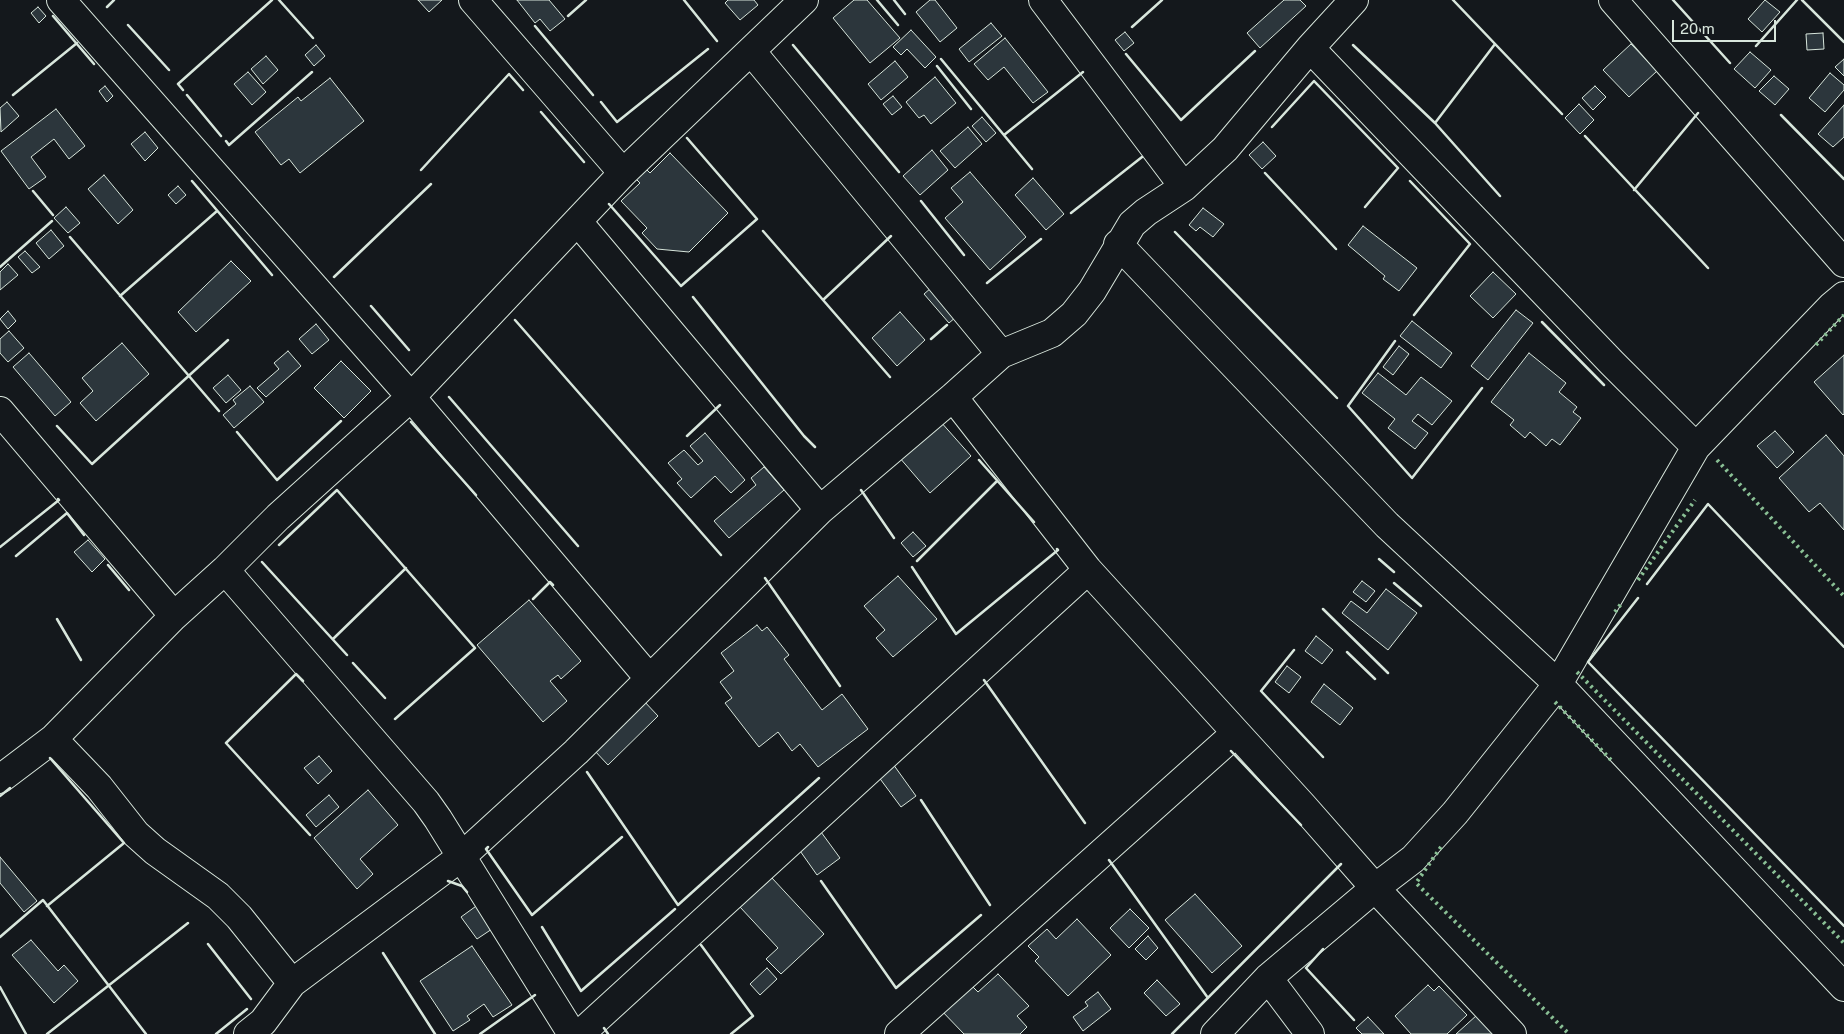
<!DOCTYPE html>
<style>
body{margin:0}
#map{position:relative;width:1844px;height:1034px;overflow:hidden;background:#14181c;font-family:"Public Sans",sans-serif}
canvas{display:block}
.scale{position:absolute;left:1672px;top:20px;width:104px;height:22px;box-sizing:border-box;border:2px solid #d8e6dc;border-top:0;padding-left:6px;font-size:15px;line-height:18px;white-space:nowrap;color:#d8e6dc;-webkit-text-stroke:4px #14181c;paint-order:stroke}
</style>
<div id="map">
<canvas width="1844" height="1034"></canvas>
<div class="scale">20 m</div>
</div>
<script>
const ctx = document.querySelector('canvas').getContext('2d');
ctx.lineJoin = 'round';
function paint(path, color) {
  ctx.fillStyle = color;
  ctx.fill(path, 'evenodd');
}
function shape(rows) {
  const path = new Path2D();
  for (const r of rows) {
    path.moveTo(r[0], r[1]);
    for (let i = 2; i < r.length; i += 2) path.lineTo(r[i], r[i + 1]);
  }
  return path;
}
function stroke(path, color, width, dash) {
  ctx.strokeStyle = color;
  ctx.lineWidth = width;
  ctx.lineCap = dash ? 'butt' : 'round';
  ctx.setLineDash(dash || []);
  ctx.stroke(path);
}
const building = shape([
 [418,0,442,0,429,12,418,0],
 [517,0,549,0,565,19,550,31,540,19,535,23,517,0],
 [728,0,754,0,758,5,740,20,725,3,728,0],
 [854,0,867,0,900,38,870,63,833,18,854,0],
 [930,0,935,0,957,28,940,42,916,12,930,0],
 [1284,0,1300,0,1306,6,1260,48,1247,33,1284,0],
 [1765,0,1780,12,1762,32,1748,19,1765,0],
 [38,7,46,16,39,23,31,13,38,7],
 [991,23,1002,36,969,62,959,49,991,23],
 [911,30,936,57,925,68,907,49,901,55,893,47,911,30],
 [1125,32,1134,43,1124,51,1115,40,1125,32],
 [1823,33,1824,49,1807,50,1806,34,1823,33],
 [1005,38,1048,92,1033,103,1004,67,988,80,974,64,1005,38],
 [1631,44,1657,71,1629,97,1603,70,1631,44],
 [316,45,325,56,314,66,305,55,316,45],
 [1750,52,1771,70,1755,88,1734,69,1750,52],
 [266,56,278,70,263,84,251,69,266,56],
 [1844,59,1844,76,1835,67,1844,59],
 [895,61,908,77,881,100,868,84,895,61],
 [248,72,266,92,252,105,234,84,248,72],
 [1830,73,1844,85,1844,90,1825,112,1809,98,1830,73],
 [1774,76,1789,89,1775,105,1759,91,1774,76],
 [935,77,956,103,931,124,924,115,919,118,906,102,935,77],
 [330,78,364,121,300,173,289,159,281,165,255,132,298,97,301,101,330,78],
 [105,86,113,96,107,102,99,91,105,86],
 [1595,86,1606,97,1593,110,1582,98,1595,86],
 [893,96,902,107,892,115,883,104,893,96],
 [7,102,19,116,1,132,0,108,7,102],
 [1579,104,1594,120,1580,134,1565,118,1579,104],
 [1844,105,1844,137,1833,147,1818,134,1844,105],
 [56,109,85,146,69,159,54,139,31,157,46,177,29,189,1,151,56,109],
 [982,117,996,133,986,142,972,126,982,117],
 [968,127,982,144,955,168,940,151,968,127],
 [145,132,158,148,145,161,131,144,145,132],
 [1263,142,1276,156,1262,169,1249,155,1263,142],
 [932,150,948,170,920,195,903,176,932,150],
 [670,153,728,213,689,252,657,249,642,233,647,228,621,201,640,183,634,177,644,167,650,173,670,153],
 [970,172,1026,237,990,270,945,218,963,202,951,188,970,172],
 [104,175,133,210,118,224,88,189,104,175],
 [1033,178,1064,214,1046,230,1015,195,1033,178],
 [178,186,186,195,176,204,168,195,178,186],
 [66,207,80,223,68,233,54,218,66,207],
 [1203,208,1224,224,1213,237,1200,227,1196,231,1189,225,1203,208],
 [1363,226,1417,268,1399,291,1383,279,1385,276,1348,245,1363,226],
 [51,230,64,246,49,259,36,243,51,230],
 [25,251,40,267,32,273,18,257,25,251],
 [231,261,251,281,196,332,178,312,231,261],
 [8,264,18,275,0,290,0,272,8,264],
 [1493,272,1516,294,1493,318,1470,296,1493,272],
 [938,282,963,311,949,323,924,294,938,282],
 [1516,310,1533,323,1488,380,1471,366,1516,310],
 [8,311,16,321,8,329,0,319,8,311],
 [900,312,925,340,897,366,872,338,900,312],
 [1412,321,1452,353,1441,368,1400,336,1412,321],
 [316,324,329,340,312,354,299,339,316,324],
 [9,331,24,348,8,362,0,353,0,339,9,331],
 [122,343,149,374,96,421,80,403,93,391,82,378,122,343],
 [1399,346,1409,354,1393,375,1383,367,1399,346],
 [288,351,301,366,266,397,257,388,279,369,274,363,288,351],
 [29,353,71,402,55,416,13,367,29,353],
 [1529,353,1566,383,1559,392,1577,407,1573,412,1581,418,1560,445,1552,439,1546,446,1530,432,1525,438,1510,425,1514,420,1491,402,1529,353],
 [1844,355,1844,414,1843,415,1814,382,1844,355],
 [341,361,371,391,344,418,314,388,341,361],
 [1378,373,1406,395,1421,377,1452,401,1432,425,1418,414,1412,421,1428,433,1415,449,1388,428,1395,419,1362,393,1378,373],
 [228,375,241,390,226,403,213,388,228,375],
 [250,386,264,402,234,428,223,415,236,404,233,400,250,386],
 [940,421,971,456,930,493,899,457,940,421],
 [1775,431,1794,452,1777,468,1757,446,1775,431],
 [705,433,745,480,731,493,715,476,691,498,677,483,682,479,668,463,684,450,698,465,703,461,690,446,705,433],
 [1826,435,1844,456,1844,530,1820,503,1809,512,1779,478,1826,435],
 [764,467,784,490,729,538,714,521,756,485,751,478,764,467],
 [913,532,926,546,913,557,901,543,913,532],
 [88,540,105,559,92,572,74,552,88,540],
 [898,576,937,619,893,657,876,638,885,630,864,606,898,576],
 [1362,581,1375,591,1366,602,1353,592,1362,581],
 [1386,589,1417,613,1388,650,1342,613,1351,601,1367,613,1386,589],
 [529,600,581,661,561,679,558,675,550,681,567,701,543,722,477,645,529,600],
 [757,625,762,631,767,627,789,655,784,659,822,710,842,694,868,729,818,767,800,744,792,751,778,732,759,747,725,703,732,698,720,682,734,671,721,653,757,625],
 [1316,636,1333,650,1322,664,1305,651,1316,636],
 [1287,666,1301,677,1289,693,1275,682,1287,666],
 [1324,684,1353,708,1340,725,1311,702,1324,684],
 [643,700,658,716,608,765,594,750,643,700],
 [319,756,332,771,318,784,304,768,319,756],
 [893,764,916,796,901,807,878,776,893,764],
 [368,790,398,825,360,859,373,874,357,889,314,838,368,790],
 [329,795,339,807,316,827,306,815,329,795],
 [821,832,840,858,817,875,798,848,821,832],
 [0,857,37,901,24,912,0,883,0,857],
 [772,878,824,934,781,974,766,959,778,948,740,907,772,878],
 [1195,894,1242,946,1212,973,1165,920,1195,894],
 [479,904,495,927,477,939,461,917,479,904],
 [1130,909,1149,928,1129,948,1110,928,1130,909],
 [1077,919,1111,955,1068,996,1035,961,1039,957,1028,946,1047,929,1056,939,1077,919],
 [1148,936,1158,948,1146,960,1135,949,1148,936],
 [31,940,58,971,64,965,78,981,54,1003,12,955,31,940],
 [472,946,512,1005,493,1017,484,1004,467,1016,470,1020,453,1031,420,981,472,946],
 [767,968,777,979,760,995,750,984,767,968],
 [998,974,1029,1006,1017,1016,1027,1027,1020,1034,964,1034,939,1008,967,981,978,992,998,974],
 [1157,980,1180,1004,1166,1016,1144,993,1157,980],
 [1428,985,1434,991,1439,986,1467,1015,1447,1034,1411,1034,1395,1016,1428,985],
 [1098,992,1111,1009,1083,1031,1073,1017,1088,1006,1085,1002,1098,992],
 [1477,1015,1494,1034,1456,1034,1477,1015],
 [1368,1017,1384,1034,1362,1034,1356,1028,1368,1017]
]);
paint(building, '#2c363c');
stroke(building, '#d8e6dc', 1);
const street = shape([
 [61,0,411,397,649,678],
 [473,0,623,173],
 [1043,0,1184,187],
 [1613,0,1844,263],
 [1310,48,1612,363,1696,447],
 [751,51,1001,354],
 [578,222,820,510],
 [1118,244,1387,525,1558,684,1844,987],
 [953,397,1088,570,1303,806,1375,888,1512,1034],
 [0,411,174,616],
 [225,570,426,802,438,819,572,1034],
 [53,739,99,787,136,834,155,851,218,896,239,917,292,983],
 [0,779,53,739,174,616,225,570,278,517,411,397,623,173,804,0],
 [1268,978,1310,1034],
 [248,1034,263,1022,292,983,461,857,576,752,820,510,953,397,1001,354,1052,333,1074,314,1092,291,1132,224,1146,212,1184,187,1225,149,1310,48,1354,0],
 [580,1034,1088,570],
 [899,1034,1236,733],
 [1215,1034,1268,978,1375,888,1413,859,1455,813,1558,684,1696,447,1832,306,1844,296]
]);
stroke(street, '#d8e6dc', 30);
stroke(street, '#14181c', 28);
stroke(shape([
 [1816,345,1844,315],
 [1717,460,1844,596],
 [1638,580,1695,500],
 [1615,612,1621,604],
 [1577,672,1844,943],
 [1555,702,1613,762],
 [1441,847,1416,883,1569,1034]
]), '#8ac095', 4, [2.5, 4]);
stroke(shape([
 [279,0,313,38],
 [684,0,717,41],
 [877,0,898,25],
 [894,0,905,14],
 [1453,0,1562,114],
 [1673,0,1730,63],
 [1802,0,1844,42],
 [107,7,114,0],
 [53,16,94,64],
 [568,16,586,0],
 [128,25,169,70],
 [535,26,593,95],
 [1132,27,1162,0],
 [793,45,899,172],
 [1353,45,1435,123,1500,196],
 [1756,46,1797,0],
 [1126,54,1181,120,1255,51],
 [941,59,1032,169],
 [937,66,971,109],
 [183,90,178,84,272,0],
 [13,95,77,43],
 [187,95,221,136],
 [601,102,617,122,708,49],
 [541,112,584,162],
 [1781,115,1844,179],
 [1435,123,1495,44],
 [1272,127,1314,81,1398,168,1365,207],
 [1004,135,1083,72],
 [1585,136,1708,268],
 [226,141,229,145,312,72],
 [421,170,509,74,523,90],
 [1265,173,1336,249],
 [192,181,272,275],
 [1410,181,1470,244,1414,315],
 [1634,190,1698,113],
 [33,191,53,215],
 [921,201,964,255],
 [609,204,681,286,757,219,687,138],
 [1071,213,1142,157],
 [763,231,890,377],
 [1175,232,1337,398],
 [70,237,219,411],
 [0,267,52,221],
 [334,277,431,184],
 [987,283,1041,239],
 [120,296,217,211],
 [693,297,804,436,815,447],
 [823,300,891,236],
 [371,306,409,350],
 [515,320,721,555],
 [1542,322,1604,385],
 [931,339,947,325],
 [1395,341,1348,406,1412,478,1482,388],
 [449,397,578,546],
 [411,422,476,495],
 [57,426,92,464,228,340],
 [237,432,277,480,341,421],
 [687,436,720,405],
 [979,460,1034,522],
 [861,490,894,538],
 [279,545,337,490,475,648,395,719],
 [0,547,59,500,58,499],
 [16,556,67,513,84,535],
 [1379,559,1394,572],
 [917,561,997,481],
 [262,562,347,655],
 [108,565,129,590],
 [912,567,956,634,1058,550,1057,549],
 [765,578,840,686],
 [1394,583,1421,606],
 [1647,584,1708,504,1844,647],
 [1638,598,1588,662,1844,926],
 [533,599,550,582,553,585],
 [1323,609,1388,673],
 [57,619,81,660],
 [333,639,406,568],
 [1294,650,1261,691,1323,757],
 [1347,652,1375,679],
 [353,663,385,698],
 [984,680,1085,823],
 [303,681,296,674,226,743,310,835],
 [1231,751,1301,825],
 [587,772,678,905,819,778],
 [0,796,10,788],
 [921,800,990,905],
 [488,847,486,849,532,915,622,837],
 [1109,860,1208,998],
 [448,881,462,886,467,892],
 [821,881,896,988,981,915],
 [47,906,124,843,50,758],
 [542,927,581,991,675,909],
 [0,937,43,900,146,1034],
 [208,944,251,999],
 [701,945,753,1016,731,1034],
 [1323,949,1306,968,1354,1020],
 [383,953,435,1034],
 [0,987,26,1034],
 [604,1028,608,1034],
 [47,1034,188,923],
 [216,1034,247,1009],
 [480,1034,535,995],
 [1172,1034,1341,864]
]), '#d8e6dc', 2.5);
</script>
